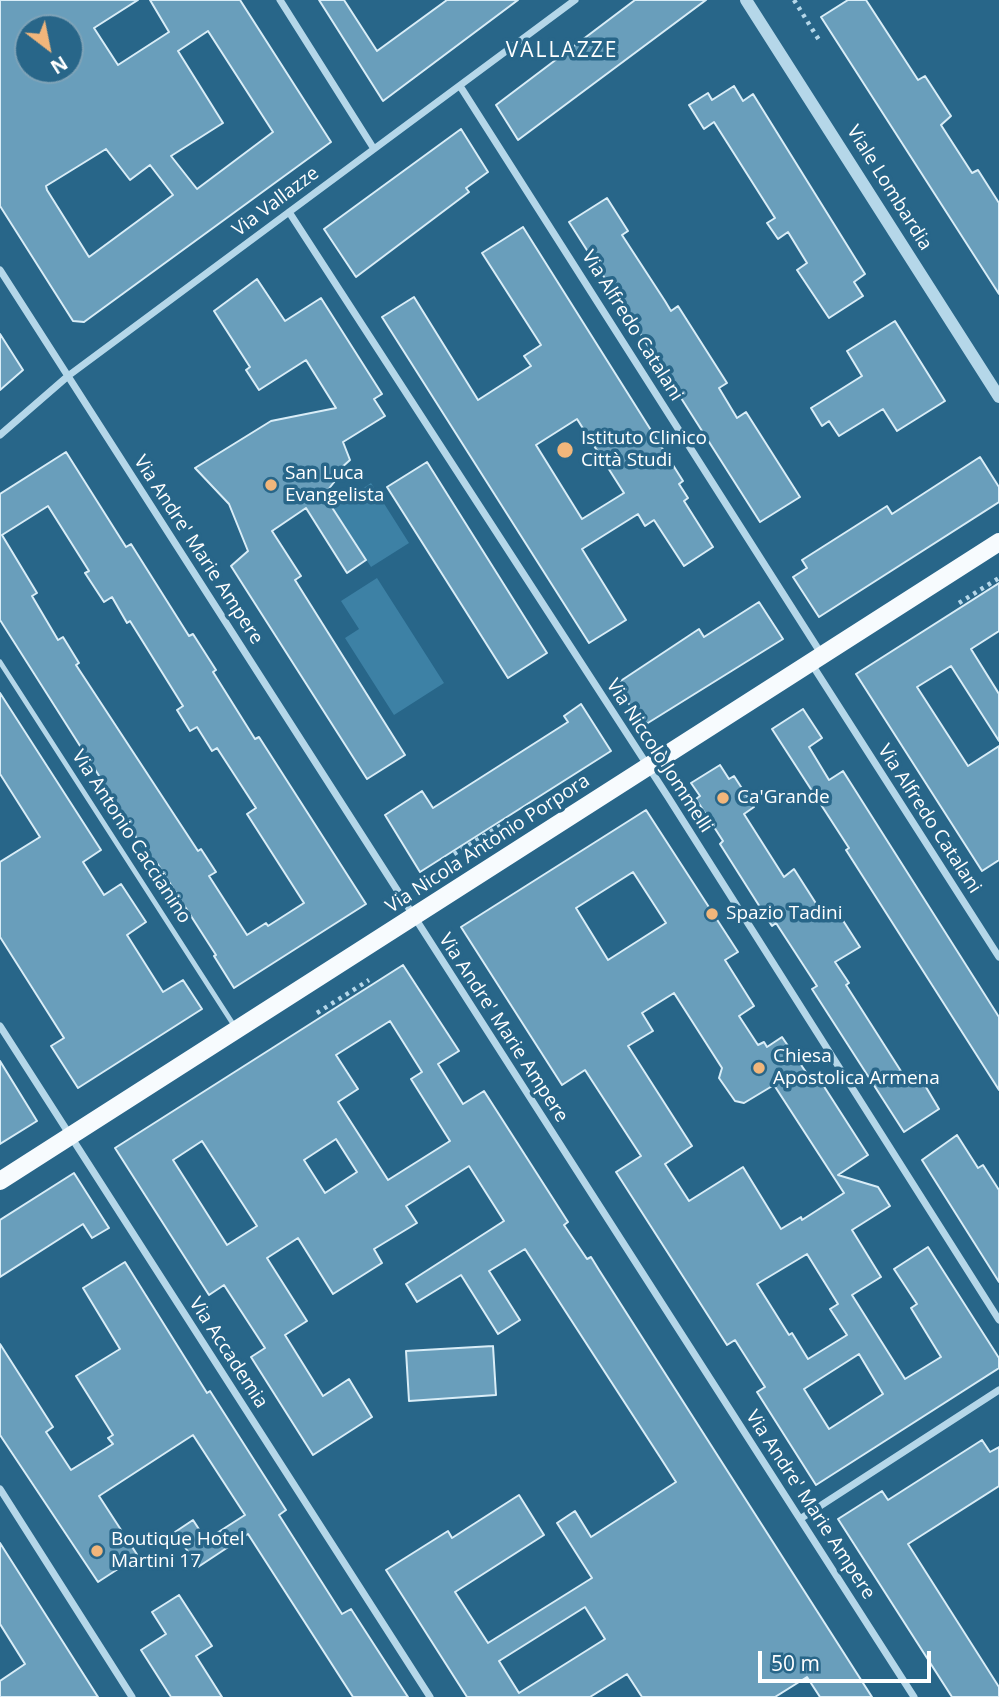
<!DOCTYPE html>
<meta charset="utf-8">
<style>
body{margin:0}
#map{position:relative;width:999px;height:1697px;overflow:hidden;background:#286689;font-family:"Open Sans",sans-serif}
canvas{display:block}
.north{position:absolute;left:14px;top:14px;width:70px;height:70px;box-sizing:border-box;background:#286689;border:2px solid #7ea3b8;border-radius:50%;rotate:148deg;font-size:19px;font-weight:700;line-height:28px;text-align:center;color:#fff}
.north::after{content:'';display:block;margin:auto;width:24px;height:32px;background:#f1b67b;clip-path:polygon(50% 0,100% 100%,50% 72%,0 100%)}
.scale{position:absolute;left:758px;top:1651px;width:173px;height:32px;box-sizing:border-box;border:4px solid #fff;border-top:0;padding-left:9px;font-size:21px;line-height:24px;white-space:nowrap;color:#fff;-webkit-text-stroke:5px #286689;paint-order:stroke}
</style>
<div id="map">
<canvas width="999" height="1697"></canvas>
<div class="north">N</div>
<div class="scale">50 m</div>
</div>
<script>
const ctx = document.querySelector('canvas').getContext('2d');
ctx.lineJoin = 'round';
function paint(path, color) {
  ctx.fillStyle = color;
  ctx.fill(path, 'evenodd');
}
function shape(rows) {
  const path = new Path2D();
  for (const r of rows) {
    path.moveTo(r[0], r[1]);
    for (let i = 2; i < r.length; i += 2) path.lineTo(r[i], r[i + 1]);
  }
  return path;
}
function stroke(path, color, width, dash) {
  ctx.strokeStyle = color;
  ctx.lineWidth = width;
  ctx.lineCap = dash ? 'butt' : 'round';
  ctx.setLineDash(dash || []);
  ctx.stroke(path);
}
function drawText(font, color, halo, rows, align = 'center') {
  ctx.font = font + ' "Open Sans",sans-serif';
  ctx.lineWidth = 7;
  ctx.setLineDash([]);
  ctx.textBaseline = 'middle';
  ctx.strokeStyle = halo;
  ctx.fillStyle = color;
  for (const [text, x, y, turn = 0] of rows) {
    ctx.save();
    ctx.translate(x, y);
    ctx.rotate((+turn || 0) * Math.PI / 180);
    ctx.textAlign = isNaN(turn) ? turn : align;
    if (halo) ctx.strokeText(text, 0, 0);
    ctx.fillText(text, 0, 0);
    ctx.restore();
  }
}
paint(shape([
 [371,483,409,543,371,567,333,508],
 [377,578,444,683,394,715,345,638,359,629,341,601]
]), '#3d81a5');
const building = shape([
 [0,0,138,0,94,28,118,65,169,32,150,0,240,0,331,142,84,322,73,321,0,206,0,0],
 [28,28,70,28,70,70,28,70,28,28],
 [208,31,273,132,197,189,171,156,223,123,178,51,208,31],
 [106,149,130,180,150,165,173,195,89,257,47,190,46,186,106,149],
 [319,0,344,0,377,51,447,0,518,0,383,101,319,0],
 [635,0,706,0,518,140,496,105,635,0],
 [848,0,866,0,918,80,925,76,951,116,941,125,972,173,978,170,999,203,999,294,821,17,848,0],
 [734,86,743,101,753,94,865,274,854,282,863,296,829,318,797,270,807,263,788,232,778,239,767,223,775,218,714,122,704,129,689,105,708,93,712,100,734,86],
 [461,129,488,172,466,188,469,192,356,277,324,229,461,129],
 [607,198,628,231,622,235,665,301,671,311,678,306,727,383,719,388,737,418,746,412,800,497,760,522,569,222,607,198],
 [523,227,683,481,679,484,688,498,684,501,713,547,684,566,654,520,645,526,638,514,582,549,626,620,589,643,382,317,414,297,478,400,531,366,524,356,541,345,482,253,523,227],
 [577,419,624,493,582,519,536,445,577,419],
 [257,279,285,321,321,298,382,394,374,399,385,416,343,442,350,460,340,469,342,472,324,495,366,560,347,573,306,508,272,531,301,576,295,580,405,755,367,779,231,566,248,551,229,504,195,468,271,421,336,408,306,360,259,390,246,370,250,367,214,311,257,279],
 [895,321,945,401,897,431,883,409,839,436,829,421,822,426,811,408,862,376,847,351,895,321],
 [0,334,23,370,0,390,0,334],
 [66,452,126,547,131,544,189,636,193,634,216,670,213,672,255,739,259,737,366,904,234,988,214,956,216,955,155,860,153,862,125,821,101,784,103,782,0,620,0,494,66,452],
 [48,506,89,571,85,573,104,602,112,597,127,623,130,621,183,706,177,710,190,731,197,727,212,751,217,748,256,808,247,814,304,903,268,926,266,923,247,935,209,876,216,872,201,849,198,851,76,665,79,663,63,637,58,640,32,596,37,593,2,535,48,506],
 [980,457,999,487,999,502,819,617,793,577,807,568,802,560,887,506,892,514,980,457],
 [427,462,547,653,508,678,387,487,427,462],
 [999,583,999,631,971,649,999,694,999,741,951,666,917,687,968,766,999,746,999,860,982,871,856,674,999,583],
 [759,602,783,639,643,726,616,684,699,629,704,637,759,602],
 [0,693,101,850,83,862,104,895,121,884,146,922,127,935,163,992,183,980,202,1009,78,1088,51,1046,64,1038,0,937,0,862,40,837,0,774,0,693],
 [581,704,611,751,420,872,385,815,422,791,433,808,568,722,564,716,581,704],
 [803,709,822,738,809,747,829,780,843,771,999,1017,999,1090,846,850,849,848,772,729,803,709],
 [720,765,729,779,734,776,754,807,744,814,784,877,794,869,824,916,835,908,860,947,835,962,849,983,846,985,906,1079,917,1072,939,1109,904,1132,812,989,817,986,776,923,772,926,720,844,723,841,696,799,700,796,691,783,720,765],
 [646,810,738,952,725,960,754,1006,739,1016,758,1045,764,1042,767,1047,782,1037,810,1078,816,1074,868,1155,838,1175,878,1187,890,1206,852,1230,881,1277,852,1295,905,1379,941,1357,911,1308,917,1304,894,1269,928,1247,999,1358,999,1368,816,1485,757,1392,765,1387,735,1340,727,1345,616,1172,641,1156,585,1070,562,1085,461,927,646,810],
 [633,872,666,923,608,960,576,908,633,872],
 [674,993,722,1068,719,1078,735,1101,744,1103,774,1085,844,1193,802,1220,801,1217,781,1229,743,1167,689,1201,665,1164,692,1146,628,1046,653,1031,642,1013,674,993],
 [807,1254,838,1304,830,1309,847,1335,808,1359,792,1333,789,1335,757,1284,807,1254],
 [859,1354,883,1394,829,1429,804,1389,859,1354],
 [403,965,459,1051,438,1064,463,1104,484,1091,568,1222,564,1225,587,1259,591,1257,599,1270,872,1697,820,1697,807,1677,775,1697,642,1697,627,1674,590,1697,467,1697,386,1570,448,1531,452,1538,519,1495,544,1535,455,1592,488,1643,592,1578,557,1523,575,1511,591,1537,676,1482,660,1457,525,1249,489,1271,520,1320,498,1334,461,1275,417,1302,406,1284,504,1221,469,1166,406,1206,417,1223,374,1249,382,1263,333,1294,298,1238,267,1258,307,1321,285,1335,323,1396,349,1379,372,1417,313,1455,251,1357,265,1348,224,1285,209,1295,145,1195,115,1148,403,965],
 [390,1021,422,1072,411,1079,450,1141,388,1180,338,1102,358,1089,336,1055,390,1021],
 [336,1139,357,1172,325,1193,304,1160,336,1139],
 [202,1141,257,1226,227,1245,173,1160,202,1141],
 [585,1607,605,1639,519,1693,499,1661,585,1607],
 [0,1061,37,1121,0,1144,0,1061],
 [957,1135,978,1168,983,1165,999,1190,999,1282,922,1160,957,1135],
 [74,1173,109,1228,92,1238,83,1224,0,1277,0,1220,74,1173],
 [125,1262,207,1393,210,1391,286,1510,279,1515,342,1614,351,1609,408,1697,353,1697,248,1534,198,1567,175,1532,193,1520,206,1540,245,1515,193,1435,99,1496,138,1556,98,1582,0,1435,0,1344,53,1427,46,1432,71,1470,113,1444,108,1438,113,1435,76,1376,120,1349,83,1288,125,1262],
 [493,1346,496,1395,409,1401,406,1351,493,1346],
 [982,1440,990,1452,999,1447,999,1486,908,1544,999,1687,999,1697,952,1697,838,1519,882,1491,888,1500,982,1440],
 [0,1543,98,1697,0,1697,0,1681,25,1664,0,1624,0,1543],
 [179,1595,212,1646,196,1656,222,1697,171,1697,141,1650,166,1634,152,1612,179,1595]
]);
paint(building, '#699ebb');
stroke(building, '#d9edf7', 2);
stroke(shape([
 [794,0,819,40],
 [959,603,999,578],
 [454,854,503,824],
 [317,1013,369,980]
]), '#b5d7e9', 4.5, [3.5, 5]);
stroke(shape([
 [0,662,235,1027]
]), '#b5d7e9', 5);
stroke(shape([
 [280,0,374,149],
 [460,86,822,655],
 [289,212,668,797,999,1320],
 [0,270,914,1697],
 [0,435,68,376,575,0],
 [811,663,999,957],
 [0,1026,430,1697],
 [0,1489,132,1697],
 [800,1519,999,1390]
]), '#b5d7e9', 7);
stroke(shape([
 [746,0,999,397]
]), '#b5d7e9', 12);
stroke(shape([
 [0,1181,999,542]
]), '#f7fbfe', 18);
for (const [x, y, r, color] of [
 [565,450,9,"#f1b67b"],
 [271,485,7,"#f1b67b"],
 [723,798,7,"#f1b67b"],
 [712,914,7,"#f1b67b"],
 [759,1068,7,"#f1b67b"],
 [97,1551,7,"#f1b67b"]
]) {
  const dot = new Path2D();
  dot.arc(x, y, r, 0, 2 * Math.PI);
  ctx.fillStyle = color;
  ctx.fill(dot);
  stroke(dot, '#286689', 2.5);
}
drawText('19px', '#fff', '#286689', [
 ["Viale Lombardia",889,188,58],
 ["Via Vallazze",276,202,-37],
 ["Via Alfredo Catalani",632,326,58],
 ["Via Andre' Marie Ampere",198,550,57],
 ["Via Niccolò Jommelli",659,756,57],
 ["Via Alfredo Catalani",929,819,57],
 ["Via Antonio Caccianino",131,837,57],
 ["Via Nicola Antonio Porpora",488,844,-33],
 ["Via Andre' Marie Ampere",503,1028,57],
 ["Via Accademia",228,1353,57],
 ["Via Andre' Marie Ampere",810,1505,57]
]);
drawText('19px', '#fff', '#286689', [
 ["Istituto Clinico",581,439],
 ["Città Studi",581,461],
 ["San Luca",285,474],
 ["Evangelista",285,496],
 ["Ca'Grande",737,798],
 ["Spazio Tadini",726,914],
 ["Chiesa",773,1057],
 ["Apostolica Armena",773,1079],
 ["Boutique Hotel",111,1540],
 ["Martini 17",111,1562]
], 'left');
ctx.letterSpacing = '2px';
drawText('21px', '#fff', '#286689', [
 ["VALLAZZE",562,51]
]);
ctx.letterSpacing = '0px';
</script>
